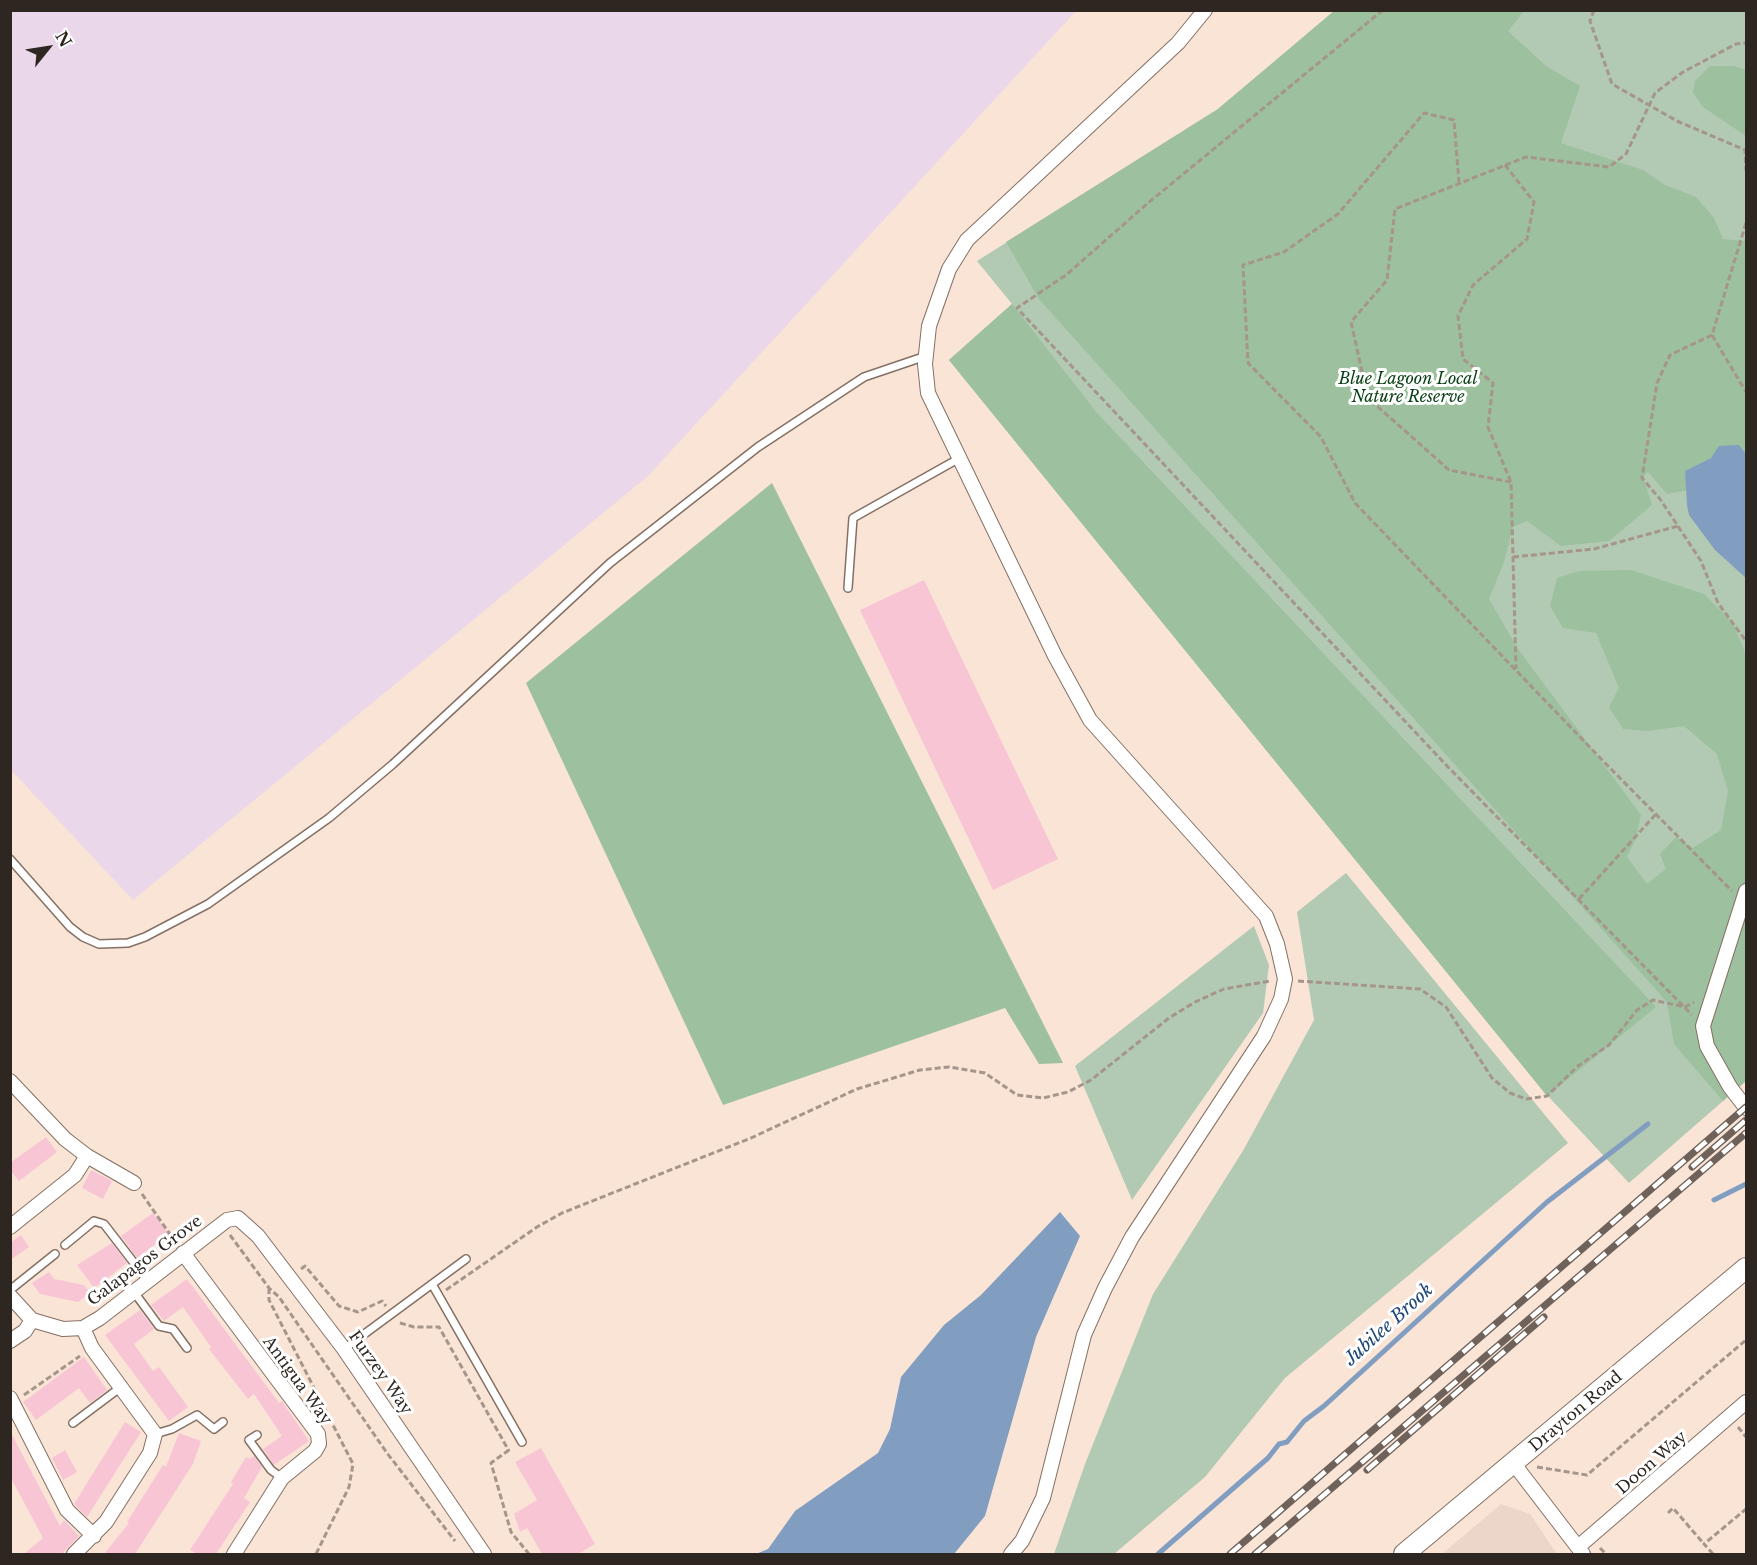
<!DOCTYPE html>
<style>
body{margin:0}
#map{position:relative;width:1757px;height:1565px;overflow:hidden;background:#fae4d6;font-family:"Libre Baskerville",serif}
canvas{display:block}
.frame{position:absolute;inset:0;border:12px solid #2e2621;pointer-events:none}
.north{position:absolute;left:18px;top:18px;width:60px;height:60px;-webkit-text-stroke:4px #fff;paint-order:stroke;rotate:60deg;font-size:16px;font-weight:700;line-height:24px;text-align:center;color:#2e2621}
.north::after{content:'';display:block;margin:auto;width:21px;height:27px;background:#2e2621;clip-path:polygon(50% 0,100% 100%,50% 72%,0 100%)}
</style>
<div id="map">
<canvas width="1757" height="1565"></canvas>
<div class="frame"></div>
<div class="north">N</div>
</div>
<script>
const ctx = document.querySelector('canvas').getContext('2d');
ctx.lineJoin = 'round';
function paint(path, color) {
  ctx.fillStyle = color;
  ctx.fill(path, 'evenodd');
}
function shape(rows) {
  const path = new Path2D();
  for (const r of rows) {
    path.moveTo(r[0], r[1]);
    for (let i = 2; i < r.length; i += 2) path.lineTo(r[i], r[i + 1]);
  }
  return path;
}
function stroke(path, color, width, dash) {
  ctx.strokeStyle = color;
  ctx.lineWidth = width;
  ctx.lineCap = dash ? 'butt' : 'round';
  ctx.setLineDash(dash || []);
  ctx.stroke(path);
}
function drawText(font, color, halo, rows, align = 'center') {
  ctx.font = font + ' "Libre Baskerville",serif';
  ctx.lineWidth = 6;
  ctx.setLineDash([]);
  ctx.textBaseline = 'middle';
  ctx.strokeStyle = halo;
  ctx.fillStyle = color;
  for (const [text, x, y, turn = 0] of rows) {
    ctx.save();
    ctx.translate(x, y);
    ctx.rotate((+turn || 0) * Math.PI / 180);
    ctx.textAlign = isNaN(turn) ? turn : align;
    if (halo) ctx.strokeText(text, 0, 0);
    ctx.fillText(text, 0, 0);
    ctx.restore();
  }
}
paint(shape([
 [11,10,1076,10,1076,11,648,476,133,900,11,770]
]), '#ead8ea');
paint(shape([
 [1501,1504,1530,1514,1557,1554,1442,1554]
]), '#ebd6c9');
paint(shape([
 [1335,11,1746,11,1746,1081,1629,1183,1547,1095,949,360,1012,304,977,261,1218,109],
 [1346,873,1568,1143,1285,1378,1205,1477,1114,1554,1054,1554,1085,1464,1153,1294,1244,1149,1314,1020,1297,912],
 [1254,926,1269,965,1263,1013,1132,1200,1075,1066]
]), '#b2cab3');
paint(shape([
 [1335,10,1524,11,1508,31,1546,66,1580,86,1561,143,1643,170,1665,185,1696,197,1714,218,1723,239,1746,241,1746,454,1739,445,1685,471,1688,490,1667,494,1648,472,1643,477,1652,505,1609,541,1561,546,1527,521,1513,527,1504,562,1489,599,1518,649,1641,815,1636,838,1627,857,1647,884,1666,869,1660,854,1676,837,1693,848,1721,830,1728,791,1717,754,1684,726,1648,731,1623,729,1609,707,1619,688,1596,633,1563,628,1550,606,1557,578,1579,571,1631,570,1704,594,1733,623,1746,655,1746,1081,1723,1101,1674,1044,1667,1002,1039,299,1006,242,1218,109],
 [1710,66,1733,66,1746,70,1746,136,1703,107,1693,93,1695,81],
 [1012,304,1097,413,1656,1007,1547,1096,949,360],
 [772,483,1063,1063,1039,1064,1005,1008,723,1105,526,683]
]), '#9dc09e');
paint(shape([
 [1739,445,1746,454,1746,578,1715,550,1689,515,1687,505,1685,471,1711,458,1719,446],
 [1060,1212,1080,1236,1036,1337,985,1516,954,1554,756,1554,768,1549,795,1511,878,1453,890,1429,901,1377,944,1325,981,1295]
]), '#819dc0');
stroke(shape([
 [1714,1200,1746,1184],
 [1158,1554,1268,1458,1279,1444,1287,1442,1304,1421,1324,1406,1547,1202,1648,1124]
]), '#819dc0', 5);
paint(shape([
 [924,580,1058,859,993,890,860,610],
 [46,1137,57,1152,19,1181,10,1170,10,1163],
 [91,1170,112,1181,103,1199,82,1188],
 [153,1213,169,1234,137,1258,121,1236],
 [21,1235,29,1247,10,1260,10,1243],
 [112,1243,127,1263,94,1288,77,1265],
 [49,1272,54,1279,84,1285,90,1293,78,1302,40,1294,32,1283],
 [187,1279,279,1403,282,1401,309,1441,274,1465,263,1449,282,1436,254,1394,248,1399,209,1349,211,1347,183,1307,164,1321,151,1305],
 [140,1310,154,1329,134,1344,153,1371,159,1367,188,1407,169,1421,105,1335],
 [84,1357,107,1390,90,1403,79,1388,36,1420,23,1402],
 [125,1422,141,1432,87,1517,74,1504],
 [10,1431,60,1526,64,1520,79,1536,62,1554,24,1554,43,1538,10,1476],
 [179,1433,201,1441,193,1464,135,1554,104,1554,129,1523,127,1522,163,1465,166,1467],
 [541,1448,595,1544,578,1554,542,1554,527,1528,520,1532,514,1514,537,1500,515,1462],
 [65,1450,77,1472,63,1480,52,1458],
 [254,1456,262,1467,244,1498,250,1502,216,1554,197,1554,190,1550,233,1484,231,1482,246,1457,249,1459]
]), '#f8c5d5');
const lane = shape([
 [848,588,853,518,958,459],
 [10,859,70,927,83,937,99,944,128,943,145,937,208,904,329,818,393,764,610,563,758,447,864,377,926,356],
 [65,1245,94,1221,104,1224,148,1281],
 [432,1284,522,1442],
 [10,1290,55,1254],
 [134,1292,159,1326,173,1329,187,1348],
 [344,1349,466,1259],
 [73,1423,121,1387],
 [155,1434,172,1429,197,1415,214,1429,223,1422],
 [257,1435,249,1440,271,1470,282,1478]
]);
const street = shape([
 [1746,891,1703,1026,1707,1046,1730,1087,1746,1108],
 [10,1081,65,1139,87,1156,134,1183],
 [10,1227,75,1175,87,1156],
 [183,1253,318,1434,319,1444,315,1451,282,1478,234,1554],
 [10,1296,32,1320,63,1329,83,1328,100,1318,227,1220,238,1218,258,1236,344,1349,484,1554],
 [10,1341,25,1331,32,1320],
 [10,1398,67,1510,94,1536],
 [1514,1464,1583,1554],
 [1578,1547,1746,1402],
 [74,1554,106,1522,150,1453,155,1434,92,1348,83,1328],
 [1011,1554,1022,1541,1043,1498,1084,1335,1105,1288,1132,1237,1264,1036,1281,999,1285,979,1277,944,1266,916,1090,720,1055,656,928,393,925,364,929,326,949,269,967,240,1178,43,1205,10]
]);
const secondary = shape([
 [1404,1554,1746,1268]
]);
stroke(lane, '#847064', 10);
stroke(street, '#847064', 16);
stroke(secondary, '#847064', 22);
stroke(shape([
 [1383,10,1148,203,1066,275,1017,308,1448,767,1692,1015],
 [1594,10,1590,21,1612,84,1677,121,1745,150,1746,171],
 [1505,165,1534,202,1527,239,1473,285,1458,316,1463,359,1493,383,1488,427,1511,482,1516,669],
 [1459,183,1454,120,1424,113,1338,214,1284,252,1243,265,1248,363,1321,437,1355,503,1606,764,1732,891],
 [1746,223,1712,335,1670,355,1657,383,1642,478,1660,499,1701,561,1718,603,1746,641],
 [1712,335,1746,392],
 [1511,482,1449,470,1368,398,1351,322,1387,280,1395,209,1526,157,1609,167,1626,154,1655,93,1683,72,1736,44,1746,43],
 [1513,557,1594,549,1678,526],
 [1579,899,1656,814],
 [1298,981,1420,989,1446,1007,1492,1078,1510,1093,1526,1099,1547,1096,1578,1066,1609,1045,1637,1010,1653,1000,1685,1007,1694,1002],
 [142,1194,176,1243],
 [230,1235,269,1288,279,1297,387,1453,455,1541],
 [301,1269,305,1266,339,1306,358,1312,382,1301,386,1306],
 [269,1288,269,1300,353,1464,349,1487,316,1554],
 [446,1290,537,1227,562,1213,751,1138,857,1089,920,1070,949,1067,985,1073,1017,1095,1043,1098,1068,1092,1091,1080,1169,1018,1195,1002,1224,989,1270,981],
 [400,1323,414,1327,439,1327,509,1451],
 [24,1395,80,1356],
 [1738,1427,1746,1437],
 [509,1450,491,1463,511,1532,529,1554],
 [1537,1467,1587,1475,1746,1340],
 [1668,1513,1673,1508,1704,1544],
 [1600,1548,1606,1554],
 [1713,1554,1704,1544,1746,1509]
]), '#a5958a', 3, [6, 3]);
stroke(lane, '#fff', 7);
stroke(street, '#fff', 14);
stroke(secondary, '#fff', 20);
const rail = shape([
 [1692,1167,1746,1120],
 [1367,1470,1544,1317],
 [1230,1554,1746,1107],
 [1255,1554,1746,1133]
]);
stroke(rail, '#6e625a', 7);
stroke(rail, '#fff', 4.5, [14]);
drawText('italic 16px', '#083f13', '#fff', [
 ["Blue Lagoon Local",1408,379],
 ["Nature Reserve",1408,397]
]);
drawText('16px', '#2e2621', '#fff', [
 ["Galapagos Grove",145,1261,-37],
 ["Furzey Way",380,1373,55],
 ["Antigua Way",297,1381,54],
 ["Drayton Road",1576,1412,-40],
 ["Doon Way",1652,1463,-41]
]);
drawText('italic 18px', '#204776', '#fff', [
 ["Jubilee Brook",1389,1325,-42]
]);
</script>
